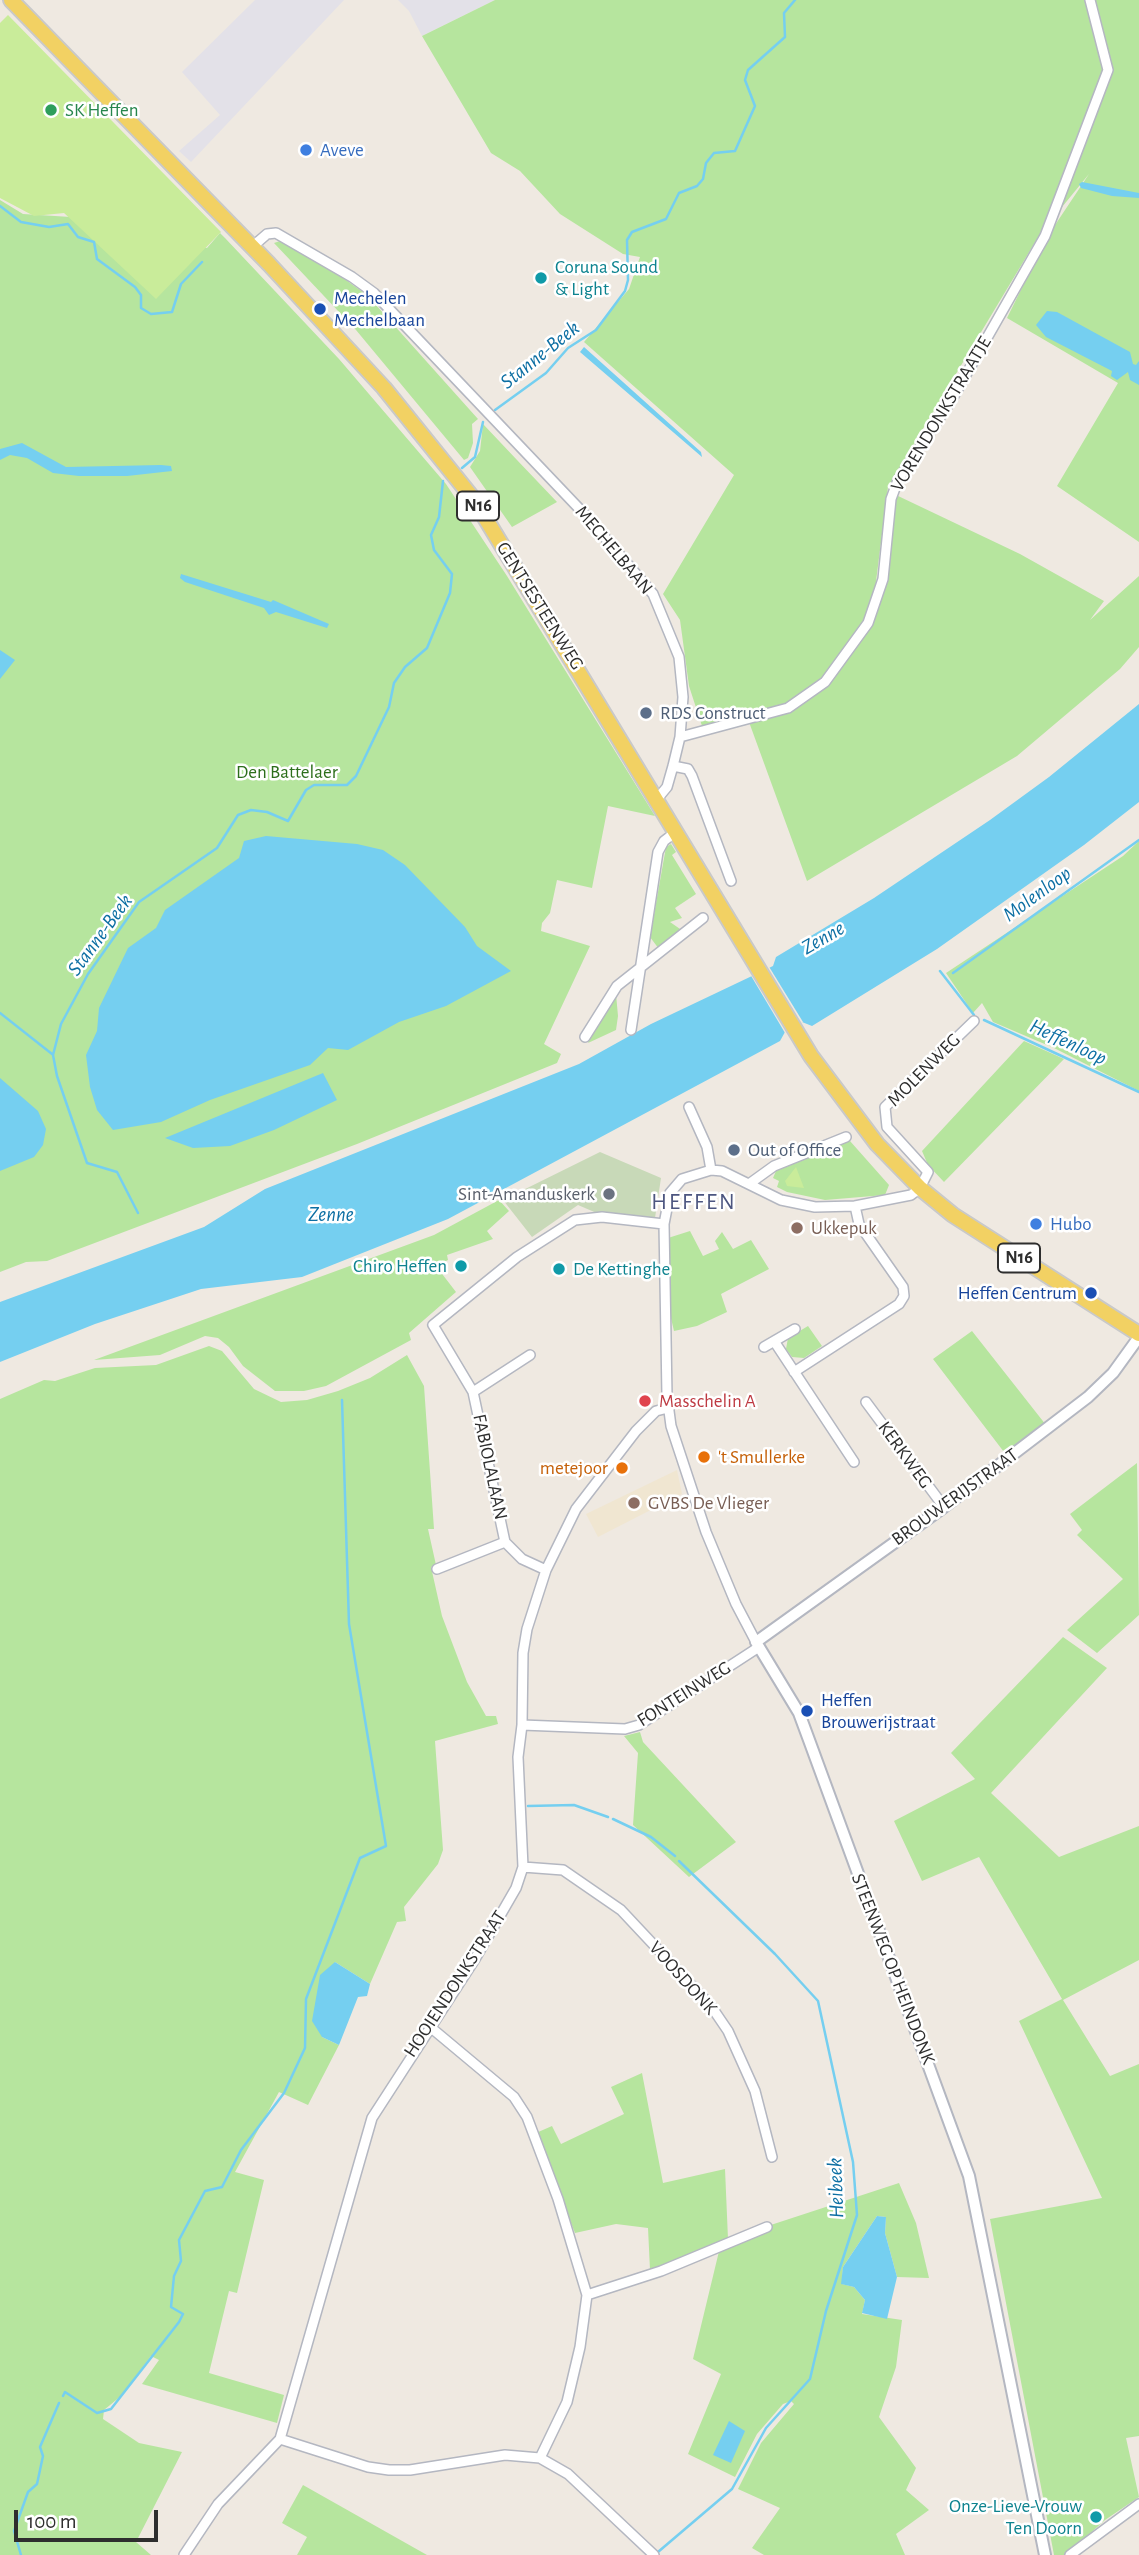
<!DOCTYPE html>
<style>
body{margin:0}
#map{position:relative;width:1139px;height:2555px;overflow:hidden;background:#efe9e1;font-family:"Alegreya Sans",sans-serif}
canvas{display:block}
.scale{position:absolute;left:14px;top:2510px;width:144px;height:32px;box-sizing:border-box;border:4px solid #2e2e2e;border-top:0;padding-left:9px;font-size:21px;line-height:24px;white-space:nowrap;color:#2e2e2e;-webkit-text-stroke:5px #fff;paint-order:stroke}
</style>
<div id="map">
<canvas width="1139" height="2555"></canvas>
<div class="scale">100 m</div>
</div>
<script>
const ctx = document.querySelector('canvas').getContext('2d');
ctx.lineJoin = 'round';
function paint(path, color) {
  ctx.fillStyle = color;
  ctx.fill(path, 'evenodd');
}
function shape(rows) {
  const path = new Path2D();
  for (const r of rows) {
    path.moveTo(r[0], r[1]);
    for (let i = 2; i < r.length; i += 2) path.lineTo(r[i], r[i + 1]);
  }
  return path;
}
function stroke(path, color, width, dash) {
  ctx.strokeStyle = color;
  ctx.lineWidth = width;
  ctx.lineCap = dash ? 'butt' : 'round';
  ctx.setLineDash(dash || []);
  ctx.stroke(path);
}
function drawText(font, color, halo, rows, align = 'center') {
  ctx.font = font + ' "Alegreya Sans",sans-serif';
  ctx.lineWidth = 5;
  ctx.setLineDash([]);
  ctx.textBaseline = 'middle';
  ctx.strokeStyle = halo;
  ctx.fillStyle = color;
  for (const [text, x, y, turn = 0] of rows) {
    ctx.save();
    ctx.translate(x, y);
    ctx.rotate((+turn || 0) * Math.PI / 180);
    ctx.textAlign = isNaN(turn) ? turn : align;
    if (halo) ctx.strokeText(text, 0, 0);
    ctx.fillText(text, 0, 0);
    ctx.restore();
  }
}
paint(shape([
 [255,0,344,0,191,162,179,151,220,115,182,72],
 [398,0,495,0,422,36,409,11]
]), '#e3e1e8');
paint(shape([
 [677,1470,682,1494,598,1537,586,1514]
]), '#f0e6d1');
paint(shape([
 [495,0,1139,0,1139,542,1057,486,1118,383,1007,318,1047,237,1089,174,1040,234,888,487,873,605,879,608,887,573,896,495,1020,554,1104,601,1090,620,1139,576,1139,647,1120,669,1017,756,807,881,749,722,742,717,702,726,689,686,680,620,663,594,734,475,584,342,629,289,640,257,623,254,560,214,520,171,491,153,422,36],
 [0,200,23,214,71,217,164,235,207,248,220,233,225,238,339,359,446,484,507,576,655,816,608,806,592,888,557,880,550,913,542,923,541,931,590,946,544,1044,561,1054,557,1063,357,1144,47,1261,26,1262,0,1272],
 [280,241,329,268,367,295,478,419,472,424,473,443,468,458,464,460,356,330,274,243],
 [483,424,517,460,557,502,512,527,470,467,480,451],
 [1139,841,1139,1091,1054,1048,993,1022,982,1003,973,1013,946,973,1123,856],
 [671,844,676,852,672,855,696,894,675,908,682,918,670,922,683,931,659,949,650,937,666,847],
 [616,994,618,1016,616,1030,588,1043],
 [1024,1041,1064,1059,944,1182,928,1165,922,1151],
 [850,1141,889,1185,885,1195,825,1200,787,1192,777,1187,779,1181,773,1178,776,1171],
 [499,1200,509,1211,487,1231,493,1239,447,1255,448,1260,436,1266,456,1292,409,1333,411,1340,326,1386,304,1391,275,1391,243,1366,229,1347,218,1338,205,1336,160,1355,94,1360,434,1235],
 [690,1231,703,1256,719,1249,715,1241,722,1232,733,1249,751,1240,769,1269,721,1294,727,1312,697,1326,674,1331,670,1314,668,1238],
 [808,1326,822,1346,804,1358,792,1357,786,1349,788,1338],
 [972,1331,1046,1425,1007,1456,933,1359],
 [209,1346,222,1351,254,1389,281,1402,307,1400,338,1391,370,1378,407,1355,424,1386,434,1529,428,1529,436,1565,431,1567,442,1616,467,1682,486,1716,496,1716,498,1724,435,1741,443,1850,438,1864,404,1907,406,1921,397,1922,370,1984,335,1962,322,2037,339,2045,308,2105,279,2092,235,2172,264,2180,237,2293,229,2291,209,2373,284,2395,277,2423,142,2384,159,2360,151,2356,121,2396,104,2410,103,2419,139,2443,182,2452,136,2542,151,2555,0,2555,0,1399,44,1380,55,1381,95,1368,156,1365],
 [1137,1463,1139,1615,1097,1653,1067,1630,1123,1579,1077,1535,1082,1530,1070,1514],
 [1063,1637,1107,1668,991,1793,1059,1857,1139,1826,1139,1960,1063,2000,1110,2076,1139,2064,1139,2436,1126,2438,1139,2497,1105,2520,1066,2555,1054,2555,990,2219,1102,2198,1019,2021,1062,1999,979,1857,922,1881,894,1821,975,1779,951,1753],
 [640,1732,643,1742,736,1842,689,1877,633,1825,638,1753,624,1736],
 [642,2073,663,2183,725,2169,728,2239,899,2183,916,2223,929,2278,897,2277,885,2233,886,2217,877,2216,843,2267,842,2284,854,2287,865,2300,862,2314,902,2320,896,2367,879,2417,916,2468,906,2490,929,2510,896,2534,905,2555,764,2555,752,2548,780,2508,738,2489,761,2443,794,2404,791,2401,783,2404,757,2434,735,2477,688,2454,721,2374,693,2359,721,2243,650,2270,648,2228,616,2224,575,2233,536,2133,552,2126,561,2144,624,2114,611,2087],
 [303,2485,427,2555,297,2555,307,2537,282,2523]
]), '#b6e59e');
paint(shape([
 [600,1152,661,1178,655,1218,599,1214,578,1205,532,1237,503,1200]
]), '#c8d9b8');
paint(shape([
 [8,15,221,232,156,299,64,213,34,216,0,198,0,23],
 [796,1167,804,1188,787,1186,785,1181]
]), '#c9ec9a');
paint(shape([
 [1082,182,1139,193,1139,198,1112,196,1081,188,1079,184],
 [1047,311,1057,312,1130,352,1133,364,1136,365,1139,361,1139,385,1130,380,1128,372,1117,380,1111,376,1112,371,1046,337,1036,325],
 [584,347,701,452,702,457,580,352],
 [22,443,66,467,161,465,171,466,172,471,127,476,79,476,53,473,27,458,10,455,0,460,0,449],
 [181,574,271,602,273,600,329,624,327,628,276,612,269,615,264,608,185,582,180,578],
 [0,650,15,660,0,679],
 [1139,704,1139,802,1084,845,937,949,812,1026,802,1022,785,1032,780,1041,448,1219,302,1277,201,1289,95,1324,0,1362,0,1302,204,1227,265,1189,579,1064,651,1024,773,966,776,957,874,898,990,820,1049,777],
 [266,836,357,844,383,850,405,865,465,927,477,946,511,971,446,1006,399,1022,348,1050,328,1048,310,1065,210,1100,161,1122,113,1130,97,1110,90,1087,86,1055,97,1031,99,1008,128,948,156,928,165,910,239,858,244,841],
 [323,1073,337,1100,274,1130,230,1146,193,1148,165,1138],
 [0,1078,38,1111,46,1129,43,1145,34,1157,0,1171],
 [335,1962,370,1984,367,1996,358,1997,339,2045,322,2037,312,2021,320,1975],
 [877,2216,886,2217,885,2233,897,2277,887,2319,862,2313,865,2300,854,2287,841,2284,843,2267],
 [729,2421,745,2431,731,2463,713,2455]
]), '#75cff0');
paint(shape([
 [768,965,803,1022,785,1033,750,974]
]), '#efe9e1');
stroke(shape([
 [0,206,21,222,49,227,68,224,78,237,94,242,97,259,135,287,141,295,141,308,151,314,172,312,181,284,202,262],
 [495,410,546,373,568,348,596,330,625,291,628,280,627,240,632,232,666,219,679,193,697,186,703,179,706,163,714,153,735,151,755,106,745,80,748,70,785,37,784,13,795,0],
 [462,468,475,457,483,422],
 [940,971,974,1015],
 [953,973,1139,840],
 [0,1013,52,1054],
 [984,1020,1139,1092],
 [138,1213,117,1172,87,1163,57,1076,53,1055,61,1024,88,974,139,902,217,848,238,815,251,810,267,812,288,821,306,790,314,785,347,785,356,776,389,707,394,683,405,667,427,648,450,593,452,574,434,550,431,535,439,517,443,481],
 [528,1806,574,1805,608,1817],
 [613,1819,651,1837,675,1856],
 [63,2396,65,2392,97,2413,111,2409,179,2322,183,2314,171,2307,174,2276,181,2261,179,2240,205,2191,222,2187,241,2150,284,2093,305,2048,306,1999,360,1858,386,1846,349,1624,342,1400],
 [658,2552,732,2489,766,2428,810,2379,826,2311,857,2215,853,2162,818,2001,775,1954,679,1861],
 [21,2555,14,2531,28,2492,37,2484,43,2456,40,2447,59,2403]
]), '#75cff0', 2.5);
const minor = shape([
 [252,247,267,234,276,233,352,277,374,293,590,520,653,594,679,657,683,697,680,737,673,766,667,787,657,799],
 [680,737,788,708,825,682,868,623,883,579,891,499,898,480,951,401,1045,236,1108,70,1090,0],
 [673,766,688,769,692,776,731,881],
 [631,1030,658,852,664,841,677,831],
 [585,1037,617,986,703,918],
 [689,1107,707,1147,711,1170],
 [749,1184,774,1166,846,1137],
 [774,1341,854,1462],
 [764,1347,795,1329],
 [794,1372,899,1304,904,1296,903,1287,859,1224,855,1206],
 [473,1392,530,1355],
 [866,1402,944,1507],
 [437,1569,505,1542],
 [546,1570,522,1559,505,1542,473,1392,433,1325,517,1257,575,1220,602,1217,664,1224],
 [756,1642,736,1604,706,1532,671,1426,667,1396,664,1224,670,1193,682,1179,711,1170,722,1171,781,1200,815,1207,855,1206,911,1195,920,1188,928,1172,887,1127,885,1107,974,1021],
 [522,1725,625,1729,639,1725,759,1647],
 [523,1867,563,1870,621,1910,711,2006,728,2031,755,2091,772,2157],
 [429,2026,514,2097,527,2117,558,2199,587,2295,580,2347,567,2402,540,2458],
 [587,2295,661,2271,767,2227],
 [280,2439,368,2467,389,2470,410,2470,505,2455,540,2458,568,2474,654,2555],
 [184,2555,218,2504,280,2439,372,2118,475,1959,516,1888,523,1867,518,1757,522,1725,523,1653,527,1629,546,1570,576,1509,636,1431,656,1411,668,1408],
 [1070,2555,1139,2504]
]);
const tertiary = shape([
 [1045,2555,969,2176,809,1740,799,1713,756,1642,944,1507,1088,1397,1113,1373,1139,1337]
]);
const primary = shape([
 [11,0,269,264,384,388,475,501,811,1056,877,1144,920,1188,953,1215,1139,1334]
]);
stroke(minor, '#b4b7c1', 12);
stroke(tertiary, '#b4b7c1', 14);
stroke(primary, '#c9c9c9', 18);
stroke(minor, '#fff', 9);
stroke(tertiary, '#fff', 10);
stroke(primary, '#f2d163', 14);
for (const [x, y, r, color] of [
 [51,110,7,"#2e9e5b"],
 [306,150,7,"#3f7fe0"],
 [541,278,7,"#0f9aa8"],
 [320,309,7,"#1a4fb4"],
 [646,713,7,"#5c6f8a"],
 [734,1150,7,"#5c6f8a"],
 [609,1194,7,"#6b7280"],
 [1036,1224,7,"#3f7fe0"],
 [797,1228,7,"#8d6e63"],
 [461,1266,7,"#0f9aa8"],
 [559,1269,7,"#0f9aa8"],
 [1091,1293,7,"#1a4fb4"],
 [645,1401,7,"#e0444e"],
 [704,1457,7,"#e8710a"],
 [622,1468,7,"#e8710a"],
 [634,1503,7,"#8d6e63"],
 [807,1711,7,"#1a4fb4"],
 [1096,2517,7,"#0f9aa8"]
]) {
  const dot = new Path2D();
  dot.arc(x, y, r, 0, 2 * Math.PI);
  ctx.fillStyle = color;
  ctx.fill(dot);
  stroke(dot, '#fff', 2.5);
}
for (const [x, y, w] of [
 [478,506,42],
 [1019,1258,42]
]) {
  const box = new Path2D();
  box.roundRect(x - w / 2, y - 14.5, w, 29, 5);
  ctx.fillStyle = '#fff';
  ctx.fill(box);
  stroke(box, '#2e2e2e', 2);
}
drawText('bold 18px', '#2e2e2e', null, [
 ["N16",478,506],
 ["N16",1019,1258]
]);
drawText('19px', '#27864d', '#fff', [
 ["SK Heffen",65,110]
], 'left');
drawText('19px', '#366cbe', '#fff', [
 ["Aveve",320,150],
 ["Hubo",1050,1224]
], 'left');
drawText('19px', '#0d838f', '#fff', [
 ["Coruna Sound",555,267],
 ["& Light",555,289],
 ["Chiro Heffen",447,1266,"right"],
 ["De Kettinghe",573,1269],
 ["Onze-Lieve-Vrouw",1082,2506,"right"],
 ["Ten Doorn",1082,2528,"right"]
], 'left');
drawText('19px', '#164399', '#fff', [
 ["Mechelen",334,298],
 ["Mechelbaan",334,320],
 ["Heffen Centrum",1077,1293,"right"],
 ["Heffen",821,1700],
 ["Brouwerijstraat",821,1722]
], 'left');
drawText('19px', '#2e2e2e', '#fff', [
 ["VORENDONKSTRAATJE",941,414,-59],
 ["MECHELBAAN",614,550,50],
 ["GENTSESTEENWEG",540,606,58],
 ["MOLENWEG",924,1070,-45],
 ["KERKWEG",905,1455,54],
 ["FABIOLALAAN",490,1467,78],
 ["BROUWERIJSTRAAT",955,1497,-36],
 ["FONTEINWEG",684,1694,-32],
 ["STEENWEG OP HEINDONK",893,1969,69],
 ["VOOSDONK",683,1978,48],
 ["HOOIENDONKSTRAAT",455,1984,-57]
]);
drawText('19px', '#4e5e75', '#fff', [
 ["RDS Construct",660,713],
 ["Out of Office",748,1150]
], 'left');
drawText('19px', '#2c6e1b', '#fff', [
 ["Den Battelaer",287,772]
]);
drawText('19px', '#5b616d', '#fff', [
 ["Sint-Amanduskerk",595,1194]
], 'right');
drawText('19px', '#785e54', '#fff', [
 ["Ukkepuk",811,1228],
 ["GVBS De Vlieger",648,1503]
], 'left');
drawText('19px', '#be3a42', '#fff', [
 ["Masschelin A",659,1401]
], 'left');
drawText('19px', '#c56008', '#fff', [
 ["'t Smullerke",718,1457],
 ["metejoor",608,1468,"right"]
], 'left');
drawText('italic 21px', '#0d6fa3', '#fff', [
 ["Stanne-Beek",540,355,-39],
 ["Molenloop",1037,894,-36],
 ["Stanne-Beek",100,935,-54],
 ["Zenne",823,938,-30],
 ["Heffenloop",1068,1042,25],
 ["Zenne",331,1215],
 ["Heibeek",836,2188,-92]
]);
ctx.letterSpacing = '2px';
drawText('23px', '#4d5680', '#fff', [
 ["HEFFEN",694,1202]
]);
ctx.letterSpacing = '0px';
</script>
